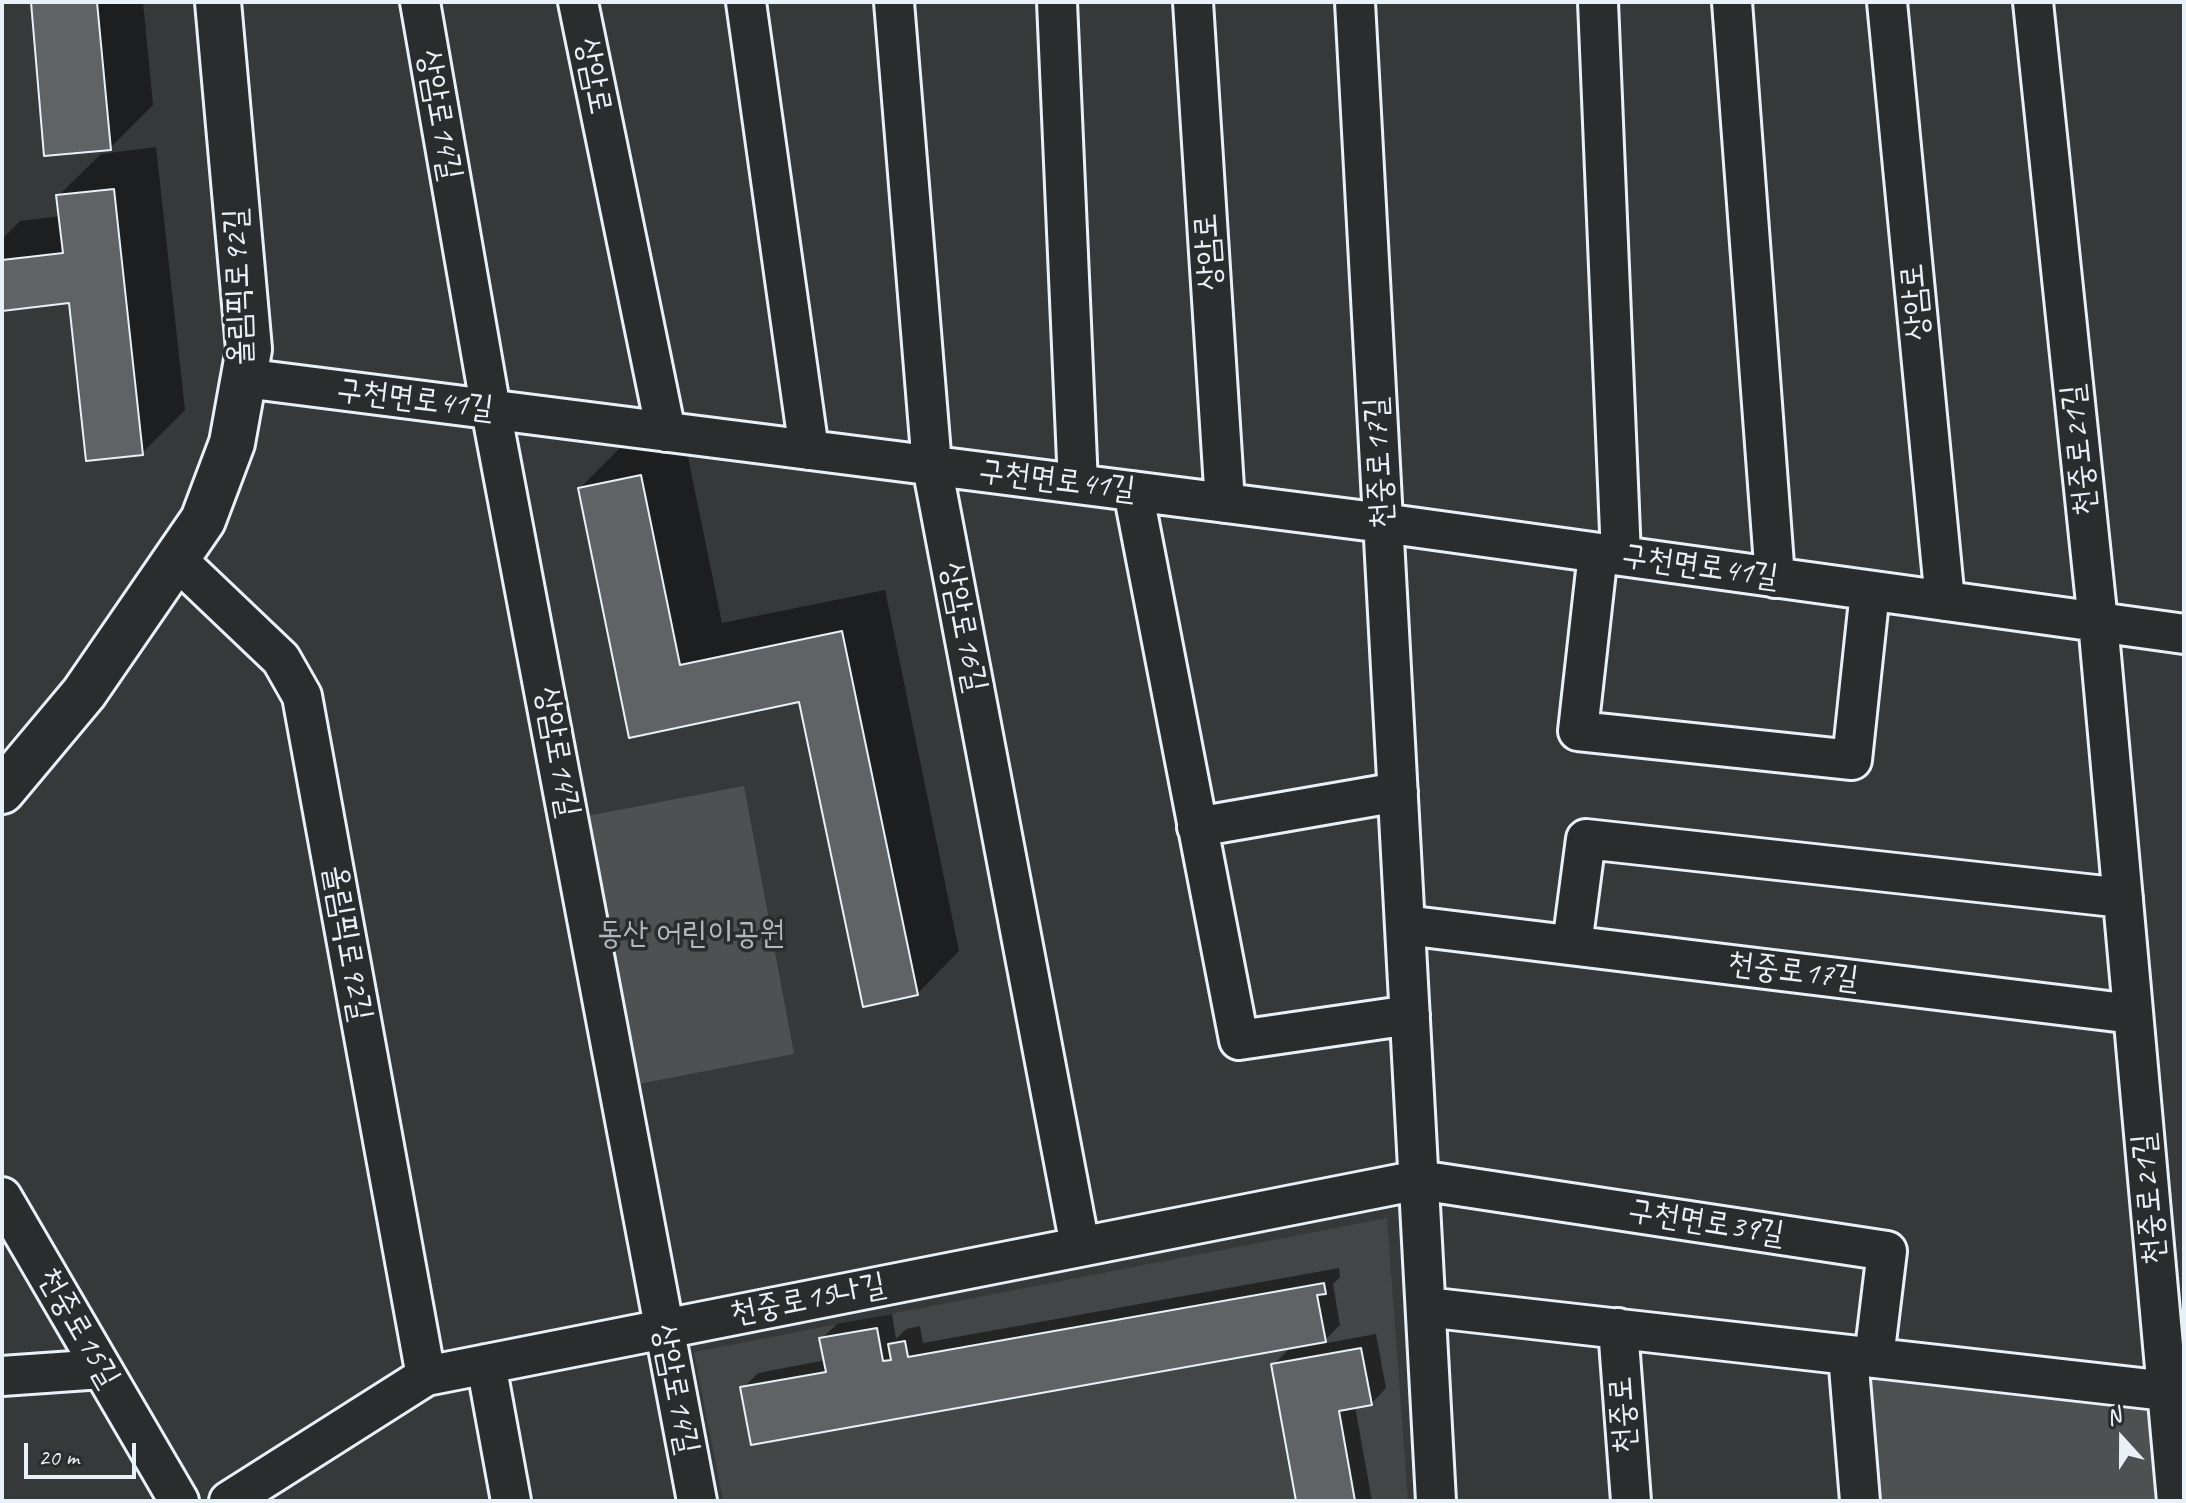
<!DOCTYPE html>
<meta charset="utf-8">
<style>
body{margin:0}
#map{position:relative;width:2186px;height:1503px;overflow:hidden;background:#35393a;font-family:Caveat,sans-serif}
canvas{display:block}
.frame{position:absolute;inset:0;border:4px solid #e8f1f8;pointer-events:none}
.north{position:absolute;left:2082px;top:1399px;width:80px;height:80px;-webkit-text-stroke:6px #2a2d2e;paint-order:stroke;rotate:339deg;font-size:22px;font-weight:700;line-height:32px;text-align:center;color:#e8f1f8}
.north::after{content:'';display:block;margin:auto;width:28px;height:36px;background:#e8f1f8;clip-path:polygon(50% 0,100% 100%,50% 72%,0 100%)}
.scale{position:absolute;left:24px;top:1443px;width:112px;height:36px;box-sizing:border-box;border:4px solid #e8f1f8;border-top:0;padding-left:10px;font-size:24px;line-height:28px;white-space:nowrap;color:#e8f1f8;-webkit-text-stroke:6px #2a2d2e;paint-order:stroke}
</style>
<div id="map">
<canvas width="2186" height="1503"></canvas>
<div class="frame"></div>
<div class="north">N</div>
<div class="scale">20 m</div>
</div>
<script>
const ctx = document.querySelector('canvas').getContext('2d');
ctx.lineJoin = 'round';
function paint(path, color) {
  ctx.fillStyle = color;
  ctx.fill(path, 'evenodd');
}
function shape(rows) {
  const path = new Path2D();
  for (const r of rows) {
    path.moveTo(r[0], r[1]);
    for (let i = 2; i < r.length; i += 2) path.lineTo(r[i], r[i + 1]);
  }
  return path;
}
function stroke(path, color, width, dash) {
  ctx.strokeStyle = color;
  ctx.lineWidth = width;
  ctx.lineCap = dash ? 'butt' : 'round';
  ctx.setLineDash(dash || []);
  ctx.stroke(path);
}
function drawText(font, color, halo, rows, align = 'center') {
  ctx.font = font + ' Caveat,"Poor Story",sans-serif';
  ctx.lineWidth = 7;
  ctx.setLineDash([]);
  ctx.textBaseline = 'middle';
  ctx.strokeStyle = halo;
  ctx.fillStyle = color;
  for (const [text, x, y, turn = 0] of rows) {
    ctx.save();
    ctx.translate(x, y);
    ctx.rotate((+turn || 0) * Math.PI / 180);
    ctx.textAlign = isNaN(turn) ? turn : align;
    if (halo) ctx.strokeText(text, 0, 0);
    ctx.fillText(text, 0, 0);
    ctx.restore();
  }
}
paint(shape([
 [1387,1218,1408,1501,723,1501,694,1352]
]), '#424647');
paint(shape([
 [744,786,794,1054,638,1084,587,816],
 [1867,1375,2153,1405,2159,1501,1875,1501]
]), '#4d5152');
paint(shape([
 [33,2,143,2,153,105,110,148],
 [156,147,185,410,142,453,70,301,2,309,2,239,20,221,61,216,58,196,101,154],
 [683,433,722,623,885,590,959,951,917,994,801,699,631,735,580,488,622,446],
 [1339,1268,1340,1277,1333,1284,1340,1325,1321,1344,1376,1334,1386,1388,1371,1404,1355,1406,1372,1501,1298,1501,1273,1365,1292,1346,743,1388,758,1373,826,1360,821,1339,837,1324,892,1314,896,1339,906,1329,920,1326,923,1343]
]), '#0007');
const building = shape([
 [31,2,97,2,111,150,44,156,31,2],
 [114,189,143,455,86,461,69,303,2,311,2,260,63,253,56,195,114,189],
 [641,475,680,665,842,631,918,995,863,1007,799,702,629,738,578,488,641,475],
 [1324,1283,1326,1294,1317,1295,1326,1342,751,1445,740,1387,826,1372,819,1338,877,1328,883,1361,891,1360,888,1344,905,1341,908,1357,1324,1283],
 [1361,1348,1372,1405,1339,1411,1355,1501,1296,1501,1271,1364,1361,1348]
]);
paint(building, '#5f6365');
stroke(building, '#e8f1f8', 2);
const street = shape([
 [420,2,491,410,697,1501],
 [578,2,666,432],
 [746,2,809,450],
 [894,2,932,466,1080,1246],
 [1057,2,1078,484],
 [1193,2,1225,503],
 [1355,2,1436,1501],
 [1598,2,1621,556],
 [1732,2,1775,578],
 [1887,2,1945,601],
 [2033,2,2098,622,2177,1501],
 [244,378,1383,523,2184,634],
 [1133,491,1239,1040,1410,1015],
 [1598,553,1578,731,1852,760,1870,591],
 [175,558,281,659,302,696,426,1376],
 [1197,827,1398,792],
 [1405,925,2133,1014],
 [1572,945,1586,839,2123,898],
 [2,1197,179,1501],
 [1426,1307,2184,1393],
 [1618,1328,1631,1501],
 [1848,1355,1860,1501],
 [486,1364,511,1501],
 [2,1376,102,1369],
 [229,1501,426,1376,1419,1180,1887,1251,1874,1358]
]);
const secondary = shape([
 [2,791,84,693,203,520,232,443,249,349,218,2]
]);
stroke(street, '#e8f1f8', 44);
stroke(secondary, '#e8f1f8', 50);
stroke(street, '#2a2d2e', 38);
stroke(secondary, '#2a2d2e', 44);
drawText('32px', '#e8f1f8', '#2a2d2e', [
 ["상암로",593,76,79],
 ["상암로14길",439,115,80],
 ["상암로",1209,252,-94],
 ["올림픽로92길",239,287,-92],
 ["상암로",1916,302,-95],
 ["구천면로41길",415,400,7],
 ["천중로21길",2080,450,-96],
 ["천중로17길",1380,463,-93],
 ["구천면로41길",1057,481,7],
 ["구천면로41길",1700,567,8],
 ["상암로16길",963,627,79],
 ["상암로14길",557,752,80],
 ["올림픽로92길",347,943,80],
 ["천중로17길",1793,972,7],
 ["천중로21길",2150,1199,-95],
 ["구천면로39길",1706,1223,9],
 ["천중로15나길",808,1300,-11],
 ["천중로15길",78,1328,60],
 ["상암로14길",675,1389,79],
 ["천중로",1624,1415,-94]
]);
drawText('32px', '#b2b9be', '#2a2d2e', [
 ["동산 어린이공원",691,935]
]);
</script>
